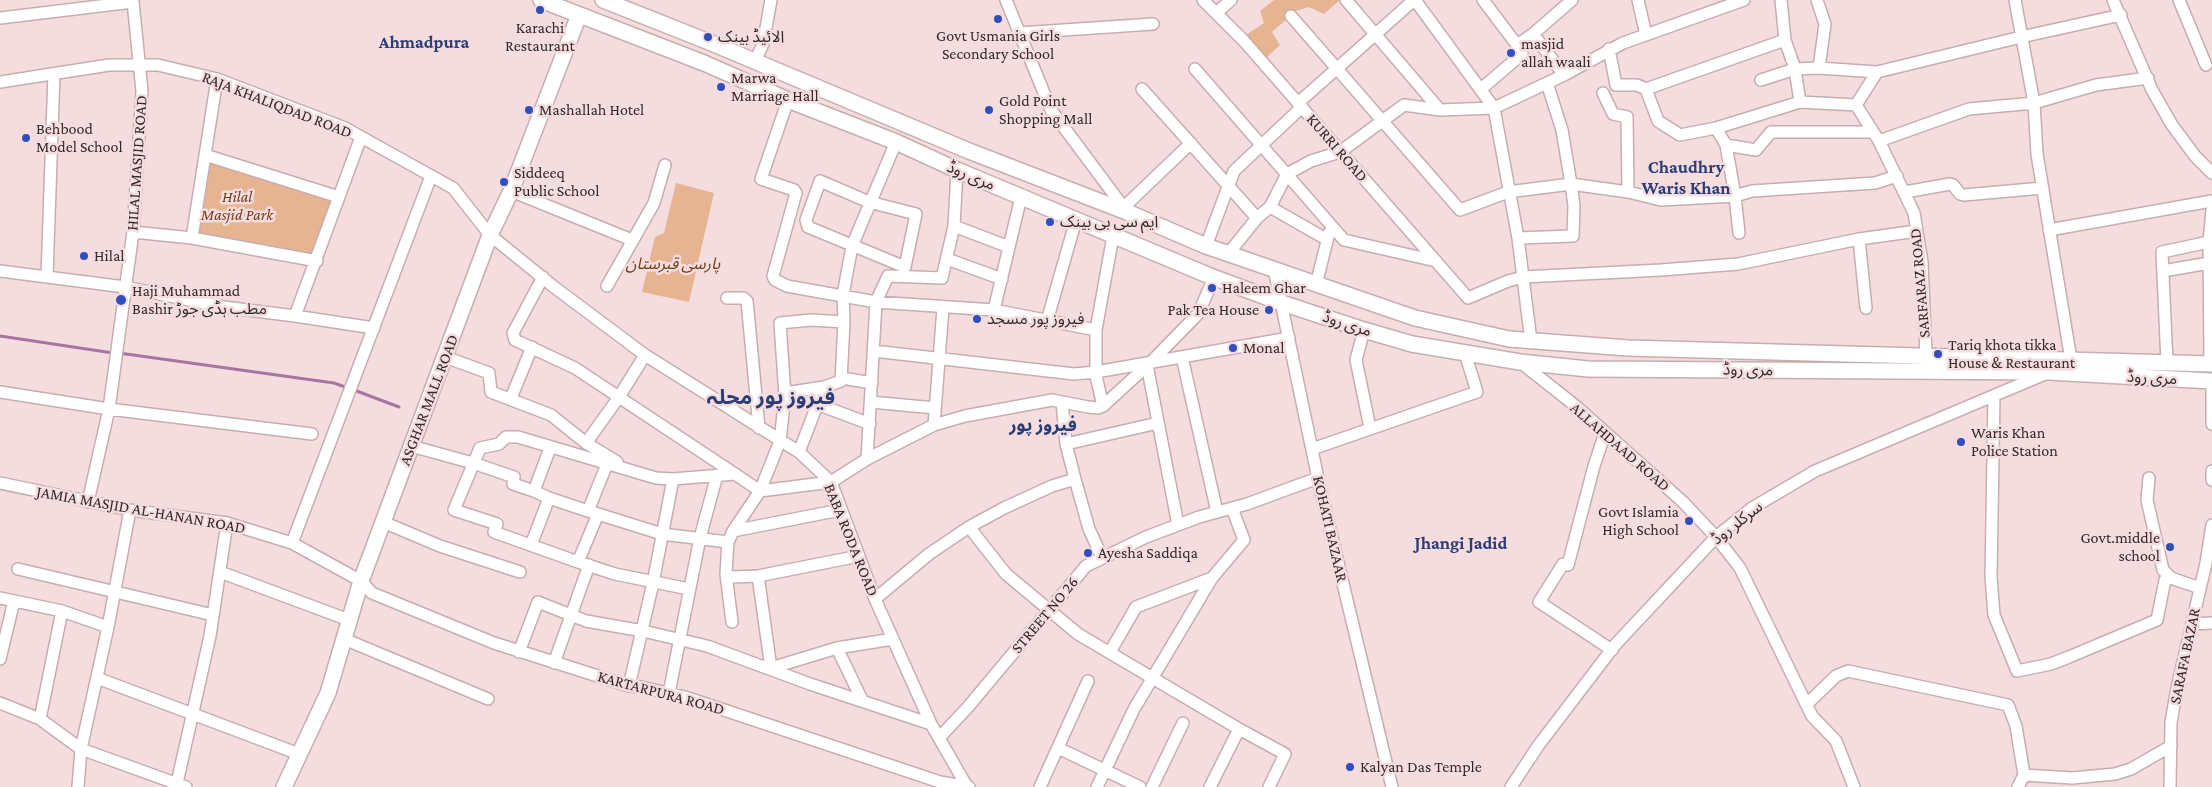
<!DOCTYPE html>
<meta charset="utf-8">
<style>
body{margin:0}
canvas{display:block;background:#f5dcde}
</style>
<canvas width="2212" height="787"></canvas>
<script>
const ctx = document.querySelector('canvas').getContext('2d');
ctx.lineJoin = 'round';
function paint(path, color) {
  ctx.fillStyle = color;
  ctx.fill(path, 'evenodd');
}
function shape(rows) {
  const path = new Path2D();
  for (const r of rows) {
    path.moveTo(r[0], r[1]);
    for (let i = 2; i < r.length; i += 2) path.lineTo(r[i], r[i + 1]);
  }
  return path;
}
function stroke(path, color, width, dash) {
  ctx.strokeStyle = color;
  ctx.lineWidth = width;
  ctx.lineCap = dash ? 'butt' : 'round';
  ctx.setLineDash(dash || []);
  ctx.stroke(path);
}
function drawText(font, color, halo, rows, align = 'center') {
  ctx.font = font + ' "Crimson Pro","Noto Sans Arabic",serif';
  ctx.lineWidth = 5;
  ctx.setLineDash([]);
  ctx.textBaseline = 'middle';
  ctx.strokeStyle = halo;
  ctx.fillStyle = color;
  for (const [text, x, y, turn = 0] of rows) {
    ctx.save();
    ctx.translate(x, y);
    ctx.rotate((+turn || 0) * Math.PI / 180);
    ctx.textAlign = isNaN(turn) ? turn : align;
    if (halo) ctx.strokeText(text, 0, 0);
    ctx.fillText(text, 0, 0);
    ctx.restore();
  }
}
paint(shape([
 [1274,0,1340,0,1324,14,1309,7,1296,11,1272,32,1280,45,1266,58,1246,35,1264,23,1260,11],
 [205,155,339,197,317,261,192,238],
 [676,183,714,193,689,302,642,292,655,237,664,233]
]), '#e7b492');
stroke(shape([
 [0,336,113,353],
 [119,353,334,383,348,388],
 [354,390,399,407]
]), '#a675a0', 3);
const minor = shape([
 [1006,0,1051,110,1127,212],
 [1203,0,1244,41,1468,298,1508,281,1523,277,1661,270,1738,264,1859,239,1866,308],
 [1346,0,1440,110],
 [1415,0,1494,108,1564,75,1623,43,1744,0],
 [1638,0,1646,35],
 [1781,0,1785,40,1795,69,1800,102],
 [1817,0,1825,24,1819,68],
 [2015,0,2034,103,2037,154,2071,360],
 [2113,0,2152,90,2172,125,2195,156,2212,173],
 [2179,0,2206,65],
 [1216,13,1231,0],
 [1291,16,1460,210,1508,192,1571,184,1628,192,1661,200,1735,196,1752,191,1875,183,1897,176],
 [0,18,133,2],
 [1019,33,1153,24],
 [1533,34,1564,75],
 [1517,45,1533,34,1572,0],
 [1609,49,1616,85,1637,85,1646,89,1785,40],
 [755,61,763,44,771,0],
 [1195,69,1344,240,1436,261],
 [1761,80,1795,69,1819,68,1877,72],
 [0,82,109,65,158,65,175,69,217,79,345,128,453,188,490,235,554,287,645,355,799,452,831,482,875,599,931,724,966,785],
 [1142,89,1257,218],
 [1481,89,1522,54,1517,45,1483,0],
 [1646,89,1658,121,1680,135,1716,128,1800,102,1856,105,1879,141,1914,213,1922,262,1926,356],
 [1603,93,1613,114,1627,117,1628,192],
 [788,100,761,179,794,190,796,193,773,276,775,280,787,286,876,302,994,310,1096,330],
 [1298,103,1414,0],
 [1856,105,1877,72,2021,37,2121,15],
 [1716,128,1726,145,1756,150,1771,132,1872,132],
 [1879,141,1969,109,2034,103,2096,85,2148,78],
 [1726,145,1735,196,1739,233],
 [205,155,339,197],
 [820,181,869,202,916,214,905,267,808,227,806,220,820,181],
 [511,191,632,240],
 [1905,192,1950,184,1953,185,1960,194,1964,195,2043,188],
 [1124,207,1191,143],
 [1270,207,1326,239],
 [954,226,1009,247],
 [2049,230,2212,201],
 [133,232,192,238,317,261],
 [192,238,217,79],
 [1518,238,1573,236,1574,205,1571,184,1562,130,1547,83],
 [1859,239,1917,231],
 [1206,246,1234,171,1302,107],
 [1228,254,1257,218,1270,207,1287,174,1311,161,1340,152,1404,105,1440,110,1494,108,1518,238,1531,341],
 [947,259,1002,279],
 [1274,269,1320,488,1392,787],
 [0,271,125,287,224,307,295,316,361,137],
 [2163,271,2209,263],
 [47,276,54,74],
 [543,277,513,333,515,340,575,368,735,474],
 [1316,285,1329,233],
 [607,286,654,203,665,165],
 [727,298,743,298,747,301,759,428],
 [994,310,1021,197],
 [295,316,374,328],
 [1047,321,1076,220],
 [844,322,811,320,780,323,785,396,780,441,760,491,733,531,728,542,726,574,731,577,758,576,771,668,837,648,893,639],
 [1364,330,1356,360,1370,428],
 [874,351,1074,374,1096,372,1289,338],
 [445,357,489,373,491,392,551,415,586,443,617,462],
 [1182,357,1217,512],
 [1520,362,1577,407,1683,502,1716,537,1740,568,1812,716,1836,741,1854,787],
 [2167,363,2162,252,2209,242],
 [2210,363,2209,242,2212,210],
 [1147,365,1178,525],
 [842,378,872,383],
 [2212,381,2212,424],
 [0,392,109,409,312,434],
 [785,393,824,387],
 [1994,396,1991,577,1994,615,2017,671,2051,664,2069,657,2157,620,2165,580,2171,578],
 [511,398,532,347],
 [871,402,935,408],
 [1062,402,1066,444,1075,479,1089,529,1102,557],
 [817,404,870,424],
 [1103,406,1096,376,1096,330,1113,236],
 [934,425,943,308],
 [586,443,619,397,645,355],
 [1066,444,1158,423],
 [411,446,473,463,514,477,513,484,534,491],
 [1312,449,1477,392,1465,353],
 [799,452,824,387,841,381,844,322,843,295,852,246,896,142],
 [867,459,876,302,888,276,942,278,954,226,957,170],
 [607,464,588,511,598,514,578,562,615,574,689,589],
 [2212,471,2212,480],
 [2149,478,2147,500,2163,570,2171,578,2200,588],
 [0,483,130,510,227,523,292,543,361,581,372,593,494,643,629,686,641,687,685,697,940,782,969,787],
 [549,498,588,511],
 [88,502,109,409,133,232,142,91,133,2],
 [598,514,662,534,728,542],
 [383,522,440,546,520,572],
 [969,527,1006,574,1078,634,1239,729,1285,754,1269,787],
 [733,531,840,510],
 [292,543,431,176],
 [531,545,549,498,534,491,550,448],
 [578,562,494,532,497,524,454,510,480,448,499,444,506,437,518,437,656,478,673,479,735,474,760,491,831,482,867,459,934,425,965,416,1052,400,1088,407,1098,408,1103,406,1151,362,1198,314,1214,278],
 [1563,564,1539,602,1612,650],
 [1568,565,1594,466,1605,433],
 [18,569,213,615],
 [220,572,349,620],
 [726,574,732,622],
 [758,576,859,556],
 [0,598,62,611,108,627],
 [875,599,929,554,969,527,1004,508,1052,486,1075,479],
 [2192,624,2212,623],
 [344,639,488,699],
 [837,648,862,700],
 [519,652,538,602,586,621,643,631,707,646,810,684,931,724],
 [1110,652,1136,607,1212,578],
 [0,659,14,601],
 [554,663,589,565],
 [97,678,299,754],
 [629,686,653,583,673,479],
 [669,693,700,538,717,475],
 [0,703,40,719,81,749,186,787],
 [1807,704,1836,676,1848,671,2008,705,2016,726,2024,775,2018,787],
 [40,719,62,611],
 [939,738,968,707,1086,566,1146,537,1199,517,1247,504,1318,478],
 [1058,748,1140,787],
 [2024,775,2072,778,2115,774,2131,769,2171,746],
 [177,783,210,636,227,523],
 [78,787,81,749,108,627,130,510],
 [1040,787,1088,681],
 [1097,787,1134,709,1212,578,1244,540,1232,508],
 [1152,787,1183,723],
 [1210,787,1239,729],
 [1511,787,1538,746,1615,645,1716,537,1752,508,1815,471,2045,374],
 [2170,787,2171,722,2177,688,2206,563,2212,525]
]);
const major = shape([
 [541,0,704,63,788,100,896,142,957,170,1210,276,1282,303,1364,330,1412,344,1520,362,1588,369,2049,372,2212,381],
 [603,0,709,42,969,151,1127,212,1206,246,1415,318,1509,339,1628,348,2212,364],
 [284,787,328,693,361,581,490,235,511,191,579,15]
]);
stroke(minor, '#c6aeb0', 14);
stroke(major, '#c6aeb0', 18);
stroke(minor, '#fff', 11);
stroke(major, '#fff', 15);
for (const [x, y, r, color] of [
 [540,10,5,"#314ebf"],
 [998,19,5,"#314ebf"],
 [708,37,5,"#314ebf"],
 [1511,53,5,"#314ebf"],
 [721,87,5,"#314ebf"],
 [529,110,5,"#314ebf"],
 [989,110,5,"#314ebf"],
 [26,138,5,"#314ebf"],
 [504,182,5,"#314ebf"],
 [1050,222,5,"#314ebf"],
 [84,256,5,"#314ebf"],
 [1212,288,5,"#314ebf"],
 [121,300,6,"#314ebf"],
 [1269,310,5,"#314ebf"],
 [977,319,5,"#314ebf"],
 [1233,348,5,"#314ebf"],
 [1938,354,5,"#314ebf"],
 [1961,442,5,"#314ebf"],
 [1689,521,5,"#314ebf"],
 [2170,547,5,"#314ebf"],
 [1088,553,5,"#314ebf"],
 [1350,767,5,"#314ebf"]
]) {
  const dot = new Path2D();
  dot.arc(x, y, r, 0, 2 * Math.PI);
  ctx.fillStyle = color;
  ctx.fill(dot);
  stroke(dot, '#f5dcde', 2);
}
drawText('16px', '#322929', '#f5dcde', [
 ["Karachi",540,28,"center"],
 ["Restaurant",540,46,"center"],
 ["Govt Usmania Girls",998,36,"center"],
 ["Secondary School",998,54,"center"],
 ["الائیڈ بینک",718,37],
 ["masjid",1521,44],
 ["allah waali",1521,62],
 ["Marwa",731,78],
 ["Marriage Hall",731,96],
 ["Gold Point",999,101],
 ["Shopping Mall",999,119],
 ["Mashallah Hotel",539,110],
 ["Behbood",36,129],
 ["Model School",36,147],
 ["Siddeeq",514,173],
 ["Public School",514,191],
 ["ایم سی بی بینک",1060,222],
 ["Hilal",94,256],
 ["Haleem Ghar",1222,288],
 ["Haji Muhammad",132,291],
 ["Bashir مطب ہڈی جوڑ",132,309],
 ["Pak Tea House",1259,310,"right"],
 ["فیروز پور مسجد",987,319],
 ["Tariq khota tikka",1948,345],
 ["House & Restaurant",1948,363],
 ["Monal",1243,348],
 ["Waris Khan",1971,433],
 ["Police Station",1971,451],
 ["Govt Islamia",1679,512,"right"],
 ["High School",1679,530,"right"],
 ["Govt.middle",2160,538,"right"],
 ["school",2160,556,"right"],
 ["Ayesha Saddiqa",1098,553],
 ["Kalyan Das Temple",1360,767]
], 'left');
drawText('16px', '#322929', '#f5dcde', [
 ["RAJA KHALIQDAD ROAD",277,105,21],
 ["KURRI ROAD",1337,148,49],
 ["HILAL MASJID ROAD",137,163,-86],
 ["مری روڈ",971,176,23],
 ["SARFARAZ ROAD",1920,283,-95],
 ["مری روڈ",1347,324,18],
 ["مری روڈ",1748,370,1],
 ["مری روڈ",2152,378,3],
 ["ASGHAR MALL ROAD",429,400,-69],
 ["ALLAHDAAD ROAD",1620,447,41],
 ["JAMIA MASJID AL-HANAN ROAD",141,510,10],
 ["سرکلر روڈ",1737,523,-38],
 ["KOHATI BAZAAR",1330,529,77],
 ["BABA RODA ROAD",851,540,68],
 ["STREET NO 26",1045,615,-50],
 ["SARAFA BAZAR",2185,656,-78],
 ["KARTARPURA ROAD",661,693,15]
]);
drawText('italic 16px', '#733e14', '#f5dcde', [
 ["Hilal",237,197],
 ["Masjid Park",237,215],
 ["پارسی قبرستان",673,264]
]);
drawText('bold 18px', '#2b3e77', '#f5dcde', [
 ["Ahmadpura",424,42],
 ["Chaudhry",1686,167],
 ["Waris Khan",1686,188],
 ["فیروز پور",1043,425],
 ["Jhangi Jadid",1461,543]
]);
drawText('bold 21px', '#2b3e77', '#f5dcde', [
 ["فیروز پور محلہ",771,398]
]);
</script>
